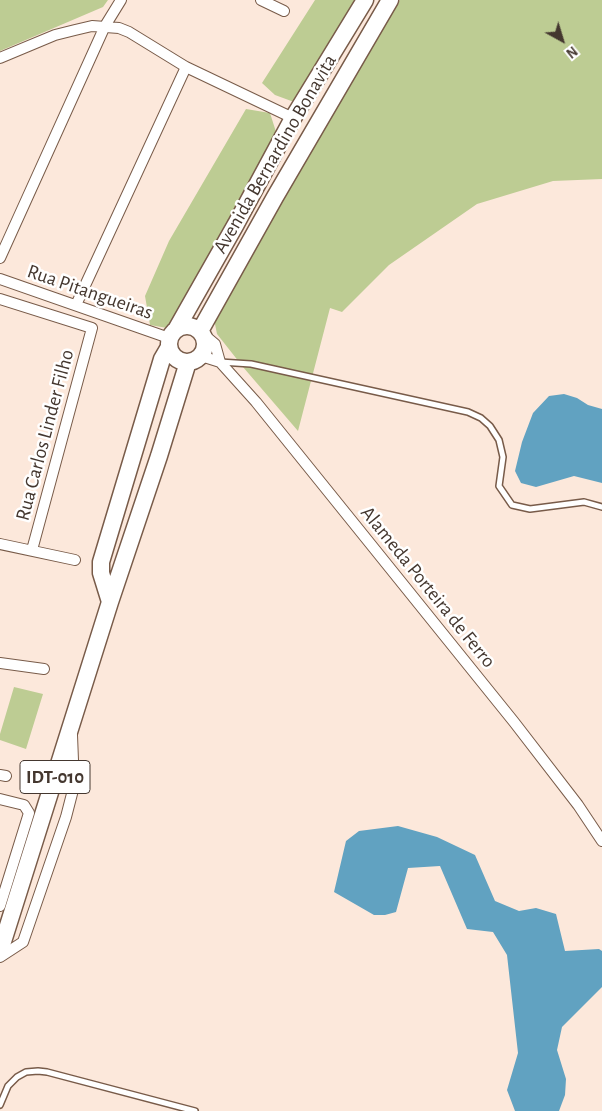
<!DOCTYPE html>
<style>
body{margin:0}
#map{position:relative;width:602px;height:1111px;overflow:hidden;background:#fce8db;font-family:"Alegreya Sans",sans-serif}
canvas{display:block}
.north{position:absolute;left:537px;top:15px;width:50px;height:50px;-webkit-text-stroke:4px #fff;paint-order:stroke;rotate:141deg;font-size:14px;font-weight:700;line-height:20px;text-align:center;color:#44372f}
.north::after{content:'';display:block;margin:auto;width:18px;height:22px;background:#44372f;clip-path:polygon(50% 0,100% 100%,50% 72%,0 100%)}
</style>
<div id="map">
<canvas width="602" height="1111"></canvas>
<div class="north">N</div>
</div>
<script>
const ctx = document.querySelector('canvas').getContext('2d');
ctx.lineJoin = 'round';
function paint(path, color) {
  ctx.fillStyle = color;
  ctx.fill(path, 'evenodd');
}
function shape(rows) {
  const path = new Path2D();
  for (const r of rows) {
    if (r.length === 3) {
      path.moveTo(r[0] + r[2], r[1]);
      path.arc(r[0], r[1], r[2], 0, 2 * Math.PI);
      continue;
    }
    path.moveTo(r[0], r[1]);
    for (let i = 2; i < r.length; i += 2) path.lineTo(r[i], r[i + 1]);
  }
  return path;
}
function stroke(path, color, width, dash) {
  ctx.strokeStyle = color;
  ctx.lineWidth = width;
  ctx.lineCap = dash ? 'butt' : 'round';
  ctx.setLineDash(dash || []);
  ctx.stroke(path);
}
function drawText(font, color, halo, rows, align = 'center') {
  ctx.font = font + ' "Alegreya Sans",sans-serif';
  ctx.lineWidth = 5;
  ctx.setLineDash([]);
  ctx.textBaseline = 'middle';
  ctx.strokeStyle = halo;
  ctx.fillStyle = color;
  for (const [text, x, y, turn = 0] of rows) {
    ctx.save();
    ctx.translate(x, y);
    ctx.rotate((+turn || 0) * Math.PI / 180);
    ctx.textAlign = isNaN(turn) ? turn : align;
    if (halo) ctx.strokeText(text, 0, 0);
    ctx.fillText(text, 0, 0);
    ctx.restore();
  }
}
paint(shape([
 [0,0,108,0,103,7,0,51],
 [315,0,356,0,294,102,275,95,262,83],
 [400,0,602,0,602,179,553,181,477,204,389,265,342,312,330,308,298,431,243,367,217,334,214,319],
 [246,109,270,113,277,135,167,328,150,325,145,296,169,241],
 [14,687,43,694,26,749,0,740,0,734]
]), '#bdcc93');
paint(shape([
 [564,394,577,398,588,405,602,409,602,483,574,476,536,487,521,483,515,471,522,442,533,413,549,396],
 [398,826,437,837,475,855,495,901,519,911,536,908,556,914,565,951,599,949,602,951,602,987,562,1027,557,1050,566,1079,565,1095,559,1111,515,1111,507,1090,518,1053,507,955,493,932,467,929,440,866,408,868,396,912,385,915,374,915,334,892,346,841,359,831]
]), '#61a2c1');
const service = shape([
 [220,362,251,364,468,412,481,418,490,426,499,440,503,457,499,486,512,505,530,509,584,502,602,507],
 [0,1105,8,1086,17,1077,26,1072,38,1071,47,1072,195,1111]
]);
const minor = shape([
 [261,0,284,11],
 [0,58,55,35,75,30,92,26,119,28,129,32,186,67,293,118],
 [0,258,105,26,121,0],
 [0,279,169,338],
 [0,299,92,328,32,550],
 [76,305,186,67],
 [202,333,215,344,220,362],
 [201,356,220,362,256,402,514,722,578,805,602,841],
 [0,544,75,560],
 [0,663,44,669],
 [0,775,6,776],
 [0,799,24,805,29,813,0,906],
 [0,957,23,942,66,817,74,786,72,735]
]);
const primary = shape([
 [187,344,18],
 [177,328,236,224,293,118,365,0],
 [200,331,275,197,390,0],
 [110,602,101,573,101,562,162,359,169,347],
 [0,951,110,602,159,456,188,362]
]);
stroke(service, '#785b49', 8);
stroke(minor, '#785b49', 12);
stroke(primary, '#785b49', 19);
stroke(service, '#fff', 5);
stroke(minor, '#fff', 10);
stroke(primary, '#fff', 16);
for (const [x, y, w] of [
 [55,777,70]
]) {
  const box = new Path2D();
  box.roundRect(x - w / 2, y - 16.5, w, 33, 4);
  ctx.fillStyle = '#fff';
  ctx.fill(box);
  stroke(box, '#44372f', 1);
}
drawText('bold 19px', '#44372f', null, [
 ["IDT-010",55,777]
]);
drawText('20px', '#44372f', '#fff', [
 ["Avenida Bernardino Bonavita",275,154,-60],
 ["Rua Pitangueiras",90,292,19],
 ["Rua Carlos Linder Filho",45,435,-75],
 ["Alameda Porteira de Ferro",428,587,51]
]);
</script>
